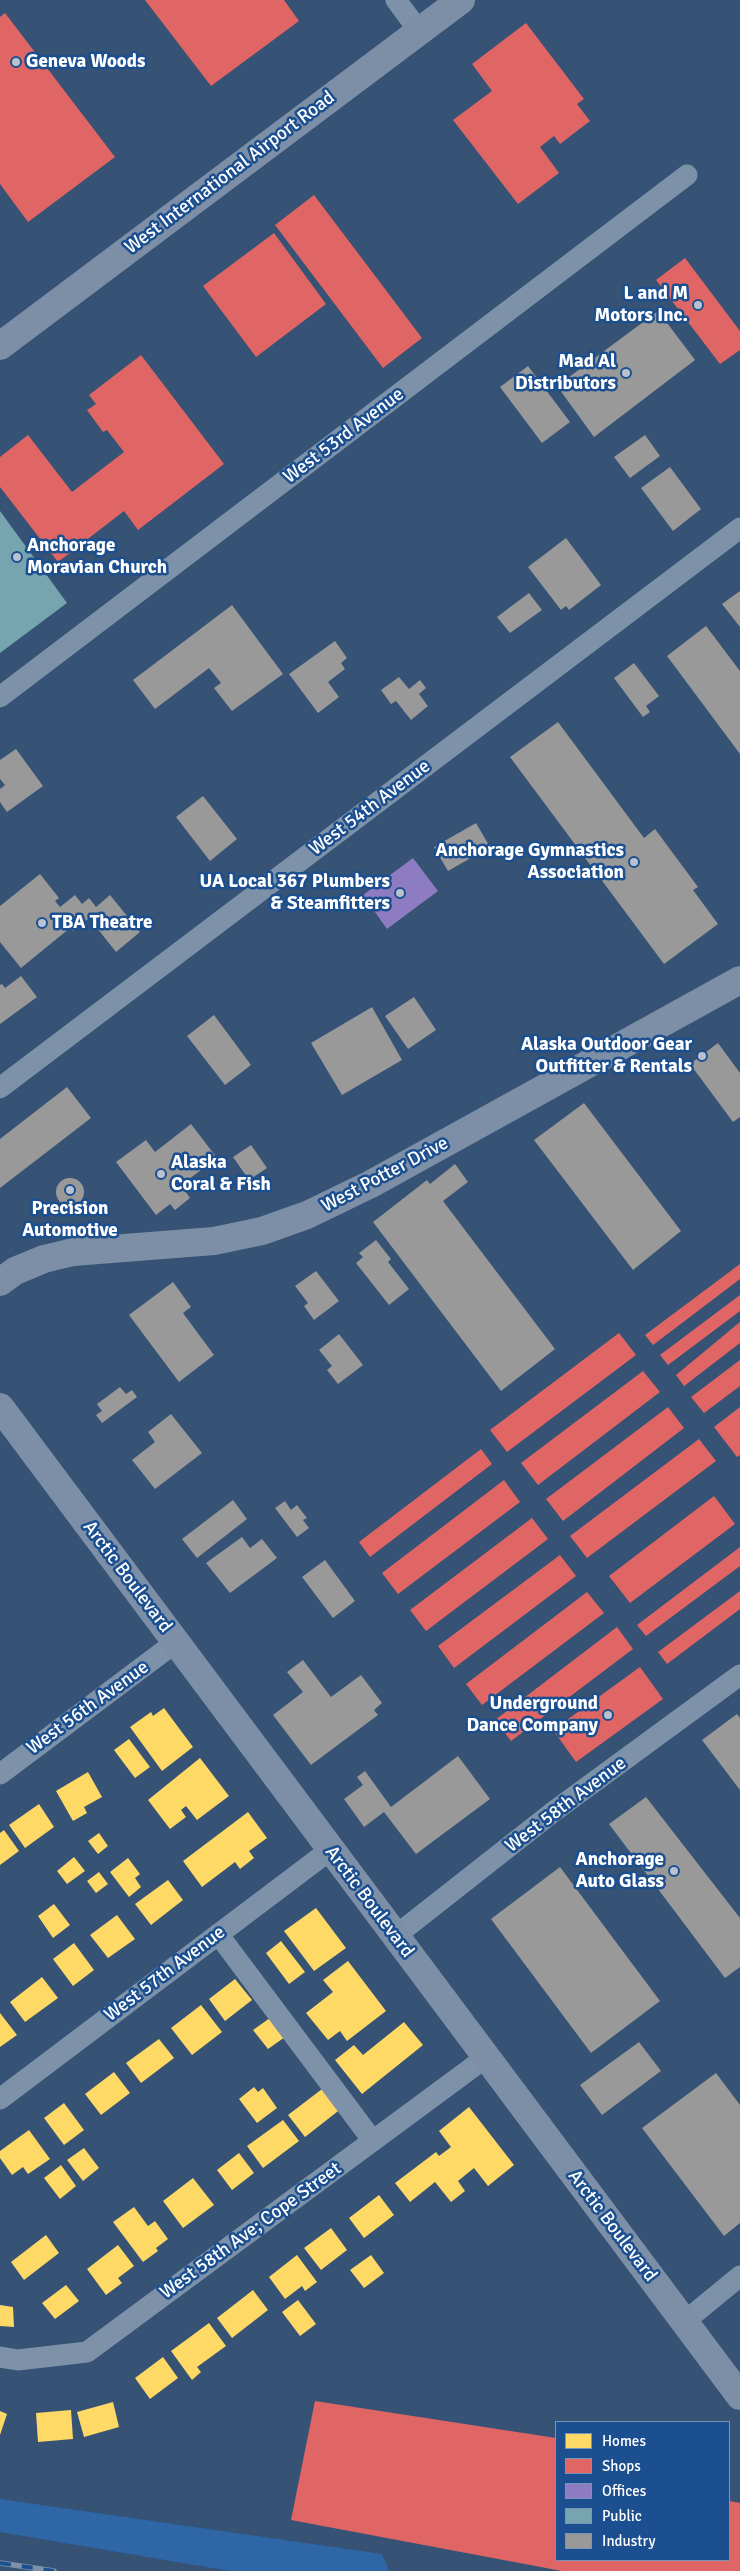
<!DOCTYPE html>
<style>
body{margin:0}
#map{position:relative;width:740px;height:2571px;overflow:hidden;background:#365274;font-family:Signika,sans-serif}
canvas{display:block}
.legend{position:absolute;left:555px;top:2421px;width:175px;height:140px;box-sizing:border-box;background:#1b4f8f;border:1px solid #7695bc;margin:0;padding:6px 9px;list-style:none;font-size:15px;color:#fff}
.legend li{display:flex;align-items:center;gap:10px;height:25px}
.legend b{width:25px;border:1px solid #7695bc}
</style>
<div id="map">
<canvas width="740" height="2571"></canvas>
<ul class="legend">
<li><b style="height:14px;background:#ffd966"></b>Homes</li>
<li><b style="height:14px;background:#e06666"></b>Shops</li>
<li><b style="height:14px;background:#8e7cc3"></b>Offices</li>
<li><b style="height:14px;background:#76a5af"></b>Public</li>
<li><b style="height:14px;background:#999"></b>Industry</li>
</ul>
</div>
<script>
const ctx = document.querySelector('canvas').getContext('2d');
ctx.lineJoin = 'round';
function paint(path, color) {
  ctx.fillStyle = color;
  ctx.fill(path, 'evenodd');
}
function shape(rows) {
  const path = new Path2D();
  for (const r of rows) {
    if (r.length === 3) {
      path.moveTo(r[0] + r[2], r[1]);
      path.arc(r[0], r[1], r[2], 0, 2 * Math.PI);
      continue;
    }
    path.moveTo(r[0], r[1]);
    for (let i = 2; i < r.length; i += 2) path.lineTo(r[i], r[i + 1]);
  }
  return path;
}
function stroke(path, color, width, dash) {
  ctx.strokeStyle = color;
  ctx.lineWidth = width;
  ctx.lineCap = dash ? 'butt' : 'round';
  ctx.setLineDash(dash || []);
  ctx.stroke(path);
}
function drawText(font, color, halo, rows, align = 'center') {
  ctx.font = font + ' Signika,sans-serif';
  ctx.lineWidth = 5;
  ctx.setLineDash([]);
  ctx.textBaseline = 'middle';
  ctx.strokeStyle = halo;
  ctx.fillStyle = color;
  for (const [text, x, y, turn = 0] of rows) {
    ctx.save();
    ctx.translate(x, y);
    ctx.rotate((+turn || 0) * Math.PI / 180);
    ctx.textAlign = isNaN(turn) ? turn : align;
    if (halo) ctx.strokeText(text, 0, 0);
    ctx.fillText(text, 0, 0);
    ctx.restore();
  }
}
paint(shape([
 [0,2499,382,2554,389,2571,230,2571,0,2532]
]), '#2f66a5');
paint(shape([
 [164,1708,193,1747,162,1771,130,1727,151,1712,153,1716],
 [129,1739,150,1767,135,1778,114,1750],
 [200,1758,229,1796,197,1820,186,1806,181,1810,186,1817,170,1829,148,1800],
 [88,1772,102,1797,84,1807,87,1813,73,1821,56,1791],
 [39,1804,54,1827,25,1848,9,1825],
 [248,1812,267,1838,249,1851,254,1858,240,1869,235,1862,202,1887,183,1861],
 [4,1830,19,1851,0,1865,0,1833],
 [99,1833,108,1846,98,1854,88,1841],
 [74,1857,85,1871,67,1884,57,1871],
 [128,1858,140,1874,135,1878,141,1887,129,1897,110,1872],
 [99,1872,108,1884,96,1893,87,1881],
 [168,1880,183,1900,151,1925,135,1904],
 [54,1904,70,1925,53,1938,38,1916],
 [316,1908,346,1948,314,1971,284,1931],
 [117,1915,135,1939,108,1958,90,1935],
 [281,1941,305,1972,289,1984,266,1953],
 [74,1943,94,1970,73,1986,53,1959],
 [348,1961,386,2011,347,2041,340,2031,328,2040,306,2013,333,1992,323,1980],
 [42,1977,58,1998,25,2022,10,2002],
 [235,1979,252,2000,225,2021,209,1999],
 [201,2005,222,2032,192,2055,171,2028],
 [0,2013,17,2035,0,2047],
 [270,2018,285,2037,268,2049,253,2030],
 [404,2022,423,2045,362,2094,335,2060,354,2045,363,2055],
 [159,2039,174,2058,141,2083,126,2063],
 [114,2072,130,2093,101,2115,85,2094],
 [326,2086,342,2108,305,2137,288,2115],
 [254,2087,258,2092,263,2088,277,2108,257,2123,239,2099],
 [64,2103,84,2130,64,2145,44,2118],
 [469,2107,514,2165,488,2186,474,2168,458,2181,465,2191,451,2202,435,2182,410,2202,395,2183,436,2152,439,2156,451,2147,439,2131],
 [283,2120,299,2141,263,2168,247,2146],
 [29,2130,50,2159,28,2174,23,2167,12,2175,0,2158,0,2151],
 [84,2148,99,2168,83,2181,67,2160],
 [239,2153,254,2173,232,2190,217,2170],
 [61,2165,76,2186,60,2199,44,2178],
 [193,2178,214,2205,183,2228,163,2201],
 [379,2195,394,2215,364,2238,349,2218],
 [134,2207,148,2226,155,2221,168,2239,156,2248,158,2251,143,2262,113,2222],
 [331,2228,347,2250,321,2270,304,2248],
 [46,2235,59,2253,24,2280,11,2262],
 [118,2245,134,2266,118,2278,122,2283,106,2295,87,2269],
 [297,2255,317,2282,305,2291,302,2286,285,2299,269,2277],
 [371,2255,384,2273,364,2288,350,2270],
 [66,2285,79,2301,55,2319,42,2303],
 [253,2290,268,2310,232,2338,217,2318],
 [298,2300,316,2324,300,2336,282,2312],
 [0,2305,13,2307,14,2327,0,2326],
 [209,2323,226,2346,197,2367,201,2372,192,2380,171,2351],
 [163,2357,178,2378,150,2399,135,2378],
 [113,2402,119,2427,84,2437,77,2412],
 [71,2410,73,2439,38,2442,36,2413],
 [0,2411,7,2414,0,2435]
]), '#ffd966');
paint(shape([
 [145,0,284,0,299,21,211,86],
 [5,13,115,157,28,222,0,184,0,17],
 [526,23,584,99,577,104,590,121,560,144,554,136,540,147,559,173,518,204,453,120,492,91,472,64],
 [314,195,422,338,383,368,275,225],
 [274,233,326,304,256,357,203,286],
 [685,258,740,331,740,350,720,364,656,280],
 [141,355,224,464,138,530,124,511,58,562,0,487,0,457,28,435,72,492,124,452,107,430,103,432,87,410,96,404,89,395],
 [740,1264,740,1279,653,1345,645,1335],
 [740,1295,740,1311,668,1365,660,1355],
 [740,1322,740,1343,684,1386,676,1375],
 [619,1333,636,1355,507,1452,490,1430],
 [740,1360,740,1386,704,1413,691,1397],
 [643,1371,660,1392,538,1485,521,1463],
 [668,1407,684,1428,563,1521,546,1499],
 [740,1407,740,1455,737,1457,714,1427],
 [699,1439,716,1461,587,1558,570,1536],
 [481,1449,492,1464,370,1557,359,1542],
 [504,1480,520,1502,398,1594,382,1573],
 [714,1496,735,1524,630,1603,609,1576],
 [532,1518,548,1539,426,1631,410,1610],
 [740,1547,740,1566,646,1636,637,1625],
 [560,1555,576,1576,454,1668,438,1646],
 [740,1591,740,1609,667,1664,658,1652],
 [587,1592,604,1613,482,1705,466,1684],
 [617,1627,633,1649,511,1741,495,1720],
 [640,1667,663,1699,576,1762,553,1730],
 [315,2401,556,2438,556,2560,729,2560,729,2501,740,2503,740,2571,562,2571,291,2520]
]), '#e06666');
paint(shape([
 [413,858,438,891,387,929,363,895]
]), '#8e7cc3');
paint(shape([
 [0,511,67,603,0,653]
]), '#76a5af');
paint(shape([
 [658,311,695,360,594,437,557,386],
 [528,366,570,422,542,443,500,387],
 [645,435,660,456,630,478,614,457],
 [670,467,701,509,673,531,641,488],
 [566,538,601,585,569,610,566,606,561,610,528,567],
 [740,591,740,627,722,604],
 [529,593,542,610,510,633,497,617],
 [232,605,283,674,232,711,214,688,221,683,209,668,155,709,133,680],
 [706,626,740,671,740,754,667,656],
 [335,641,347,658,341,663,345,669,328,682,339,697,318,713,289,674],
 [634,663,659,696,646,706,650,712,643,717,614,678],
 [399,677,409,689,420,680,426,688,419,694,428,706,411,720,396,701,391,704,381,690],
 [558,722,644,838,655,829,698,887,693,890,718,924,664,964,510,757],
 [16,749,43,786,7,812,0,802,0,789,5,785,0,779,0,760],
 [203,796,237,839,210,861,176,817],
 [476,823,490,847,448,871,434,847],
 [40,874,59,898,55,901,60,907,75,895,82,904,89,898,96,907,110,895,140,932,116,952,89,918,73,931,70,928,21,968,0,942,0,906],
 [21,976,37,997,0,1024,0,985,2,984,5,988],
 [414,997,436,1030,408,1049,385,1016],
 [372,1007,402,1060,342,1095,311,1043],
 [214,1015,251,1065,225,1085,187,1036],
 [718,1043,740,1073,740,1117,733,1122,690,1064],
 [67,1087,91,1118,0,1188,0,1139],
 [584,1103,681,1231,633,1270,534,1140],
 [191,1124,217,1158,181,1185,190,1198,175,1210,170,1204,156,1215,116,1162,146,1140,155,1152],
 [251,1145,267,1168,249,1180,233,1157],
 [455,1164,468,1182,443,1201,555,1349,501,1391,373,1222,427,1180,430,1184],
 [70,1192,14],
 [376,1240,391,1259,388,1262,409,1289,389,1305,356,1263,363,1257,359,1253],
 [316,1271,339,1301,314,1320,304,1306,308,1303,295,1286],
 [173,1282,191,1307,183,1313,214,1355,179,1382,129,1315],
 [339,1334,363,1365,338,1384,327,1370,332,1366,319,1350],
 [120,1387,126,1394,132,1390,137,1397,102,1423,96,1415,102,1411,97,1404],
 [171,1414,202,1453,155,1489,132,1460,155,1442,148,1432],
 [233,1500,247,1519,197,1558,182,1539],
 [285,1501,291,1510,297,1505,307,1518,303,1520,309,1528,297,1537,275,1508],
 [242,1537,250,1548,262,1539,277,1558,230,1593,206,1563],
 [325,1560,355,1601,333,1618,302,1577],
 [303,1660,331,1697,361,1675,382,1703,374,1710,378,1715,311,1765,273,1715,303,1692,287,1672],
 [737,1714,740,1718,740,1790,702,1740],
 [458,1756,490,1799,416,1854,384,1812,364,1827,344,1799,363,1785,357,1777,365,1771,391,1807],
 [646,1797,740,1918,740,1967,725,1978,609,1824],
 [560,1867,660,2001,591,2053,491,1919],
 [639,2042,661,2071,602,2115,580,2085],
 [716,2073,740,2105,740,2223,724,2236,642,2128]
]), '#999');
stroke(shape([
 [396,0,419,31],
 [0,697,687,175],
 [0,1088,740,528],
 [0,1774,176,1642],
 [218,1934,373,2141],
 [394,1937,553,1812,740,1675],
 [0,2099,330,1850],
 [684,2322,740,2276],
 [0,2357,18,2360,87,2352,485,2058]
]), '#7d92a8', 21);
stroke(shape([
 [0,346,461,0],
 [0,1282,15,1271,44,1259,73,1252,214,1241,262,1231,307,1215,371,1184,740,980],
 [0,1407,740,2396]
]), '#7d8ea7', 28);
const rail = shape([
 [0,2563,54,2571]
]);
stroke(rail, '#7e92a7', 5.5);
stroke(rail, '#1b4f8f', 4, [11]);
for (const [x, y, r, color] of [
 [16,62,5,"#b9c2ce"],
 [698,305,5,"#b9c2ce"],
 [626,373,5,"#b9c2ce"],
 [17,557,5,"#b9c2ce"],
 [634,862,5,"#b9c2ce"],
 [400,893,5,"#b9c2ce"],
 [42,923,5,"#b9c2ce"],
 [702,1056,5,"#b9c2ce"],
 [161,1174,5,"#b9c2ce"],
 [70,1190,5,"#b9c2ce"],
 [608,1715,5,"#b9c2ce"],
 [674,1871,5,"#b9c2ce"]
]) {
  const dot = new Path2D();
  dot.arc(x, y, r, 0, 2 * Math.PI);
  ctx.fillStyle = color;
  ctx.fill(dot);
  stroke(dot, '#1b4f8f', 2);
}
drawText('bold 19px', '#fff', '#1b4f8f', [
 ["Geneva Woods",26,62,"left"],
 ["L and M",688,294],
 ["Motors Inc.",688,316],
 ["Mad Al",616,362],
 ["Distributors",616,384],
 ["Anchorage",27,546,"left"],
 ["Moravian Church",27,568,"left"],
 ["Anchorage Gymnastics",624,851],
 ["Association",624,873],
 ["UA Local 367 Plumbers",390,882],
 ["& Steamfitters",390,904],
 ["TBA Theatre",52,923,"left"],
 ["Alaska Outdoor Gear",692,1045],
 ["Outfitter & Rentals",692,1067],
 ["Alaska",171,1163,"left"],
 ["Coral & Fish",171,1185,"left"],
 ["Precision",70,1209,"center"],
 ["Automotive",70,1231,"center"],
 ["Underground",598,1704],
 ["Dance Company",598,1726],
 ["Anchorage",664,1860],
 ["Auto Glass",664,1882]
], 'right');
drawText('19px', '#fff', '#1b4f8f', [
 ["West International Airport Road",230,173,-37],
 ["West 53rd Avenue",344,436,-37],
 ["West 54th Avenue",370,808,-37],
 ["West Potter Drive",385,1175,-28],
 ["Arctic Boulevard",127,1577,53],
 ["West 56th Avenue",88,1708,-36],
 ["West 58th Avenue",566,1805,-37],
 ["Arctic Boulevard",369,1902,53],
 ["West 57th Avenue",165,1974,-37],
 ["Arctic Boulevard",612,2226,53],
 ["West 58th Ave; Cope Street",251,2231,-36]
]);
</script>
